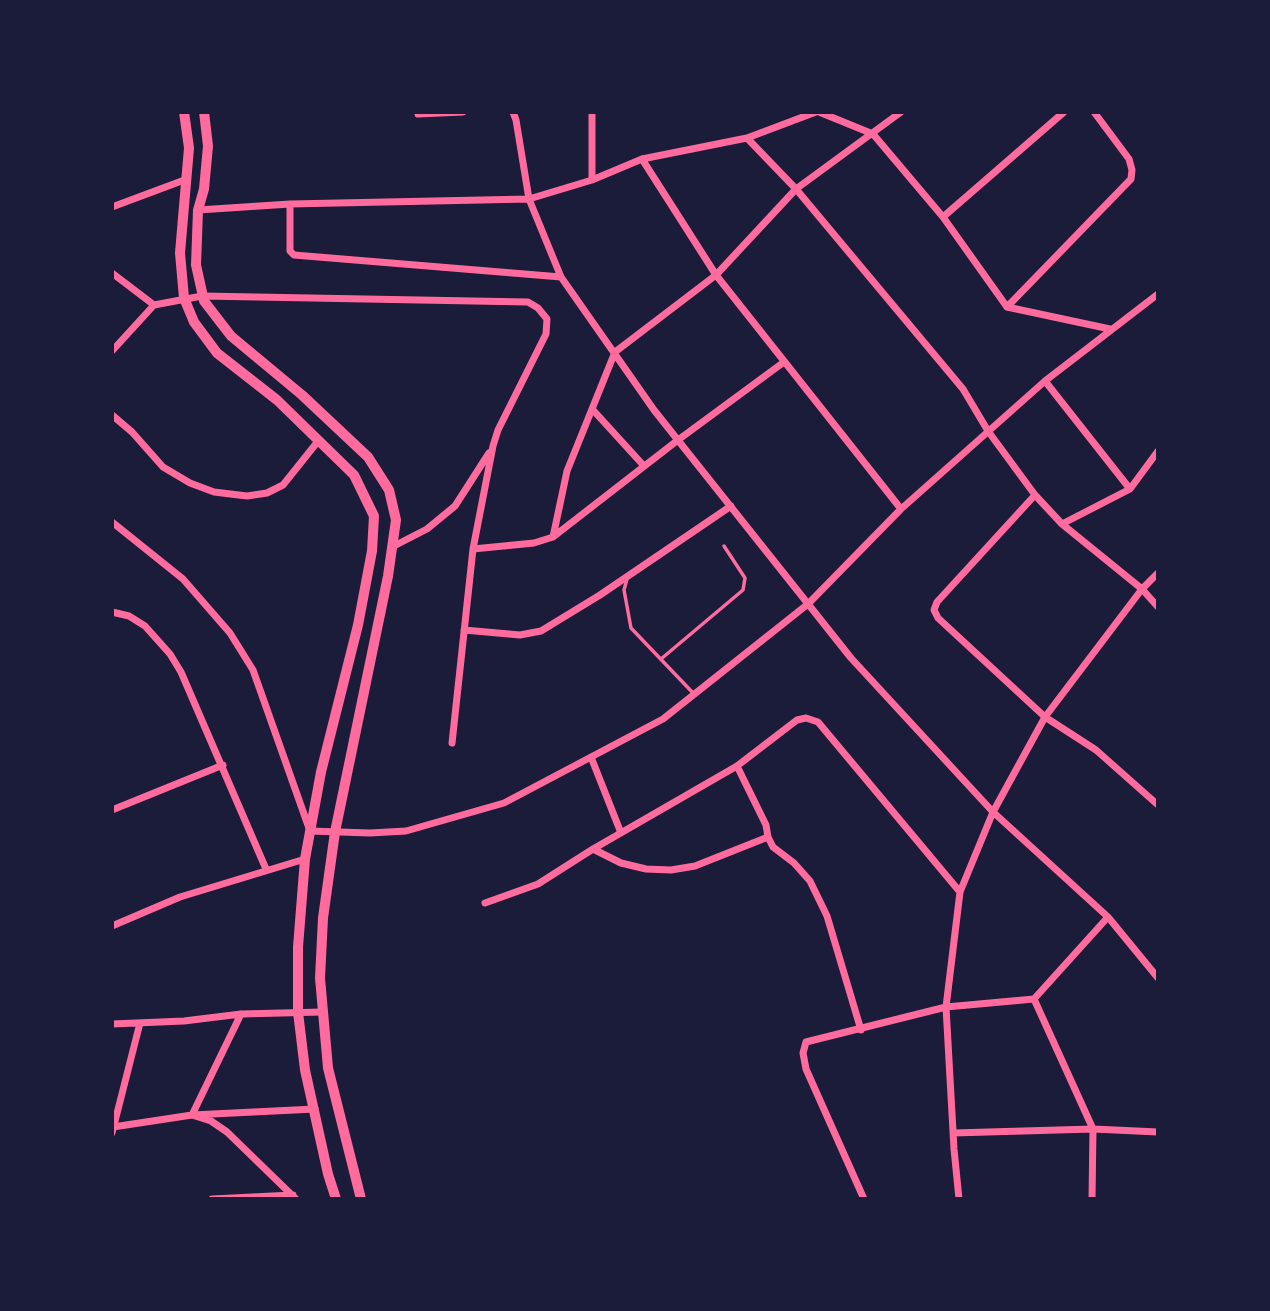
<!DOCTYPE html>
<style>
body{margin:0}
#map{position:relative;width:1270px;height:1311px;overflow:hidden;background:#1b1b3a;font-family:"Public Sans",sans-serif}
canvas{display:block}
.frame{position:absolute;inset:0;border:114px solid #1b1b3a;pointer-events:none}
</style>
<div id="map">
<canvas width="1270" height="1311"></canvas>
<div class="frame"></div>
</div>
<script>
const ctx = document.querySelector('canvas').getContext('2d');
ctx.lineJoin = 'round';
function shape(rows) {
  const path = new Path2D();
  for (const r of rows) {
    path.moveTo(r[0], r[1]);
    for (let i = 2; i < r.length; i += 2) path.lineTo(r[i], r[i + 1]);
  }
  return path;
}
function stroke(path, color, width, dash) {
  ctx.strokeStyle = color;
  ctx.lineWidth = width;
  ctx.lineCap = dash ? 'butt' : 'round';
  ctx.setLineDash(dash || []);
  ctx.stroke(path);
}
stroke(shape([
 [627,579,624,590,631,628,694,694],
 [661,659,743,590,745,578,724,546]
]), '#ff6b9d', 3.5);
stroke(shape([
 [513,112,516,120,529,199,561,277,654,410,851,658,993,812,1108,917,1158,978],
 [819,112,873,134,943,217,1007,307,1131,179,1132,170,1129,159,1094,112],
 [418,114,463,112],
 [747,138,816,112],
 [642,159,716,275,901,509],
 [592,180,592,112],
 [290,204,290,251,294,255,561,277],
 [112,207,187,179],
 [198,210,290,204,529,199,592,180,642,159,747,138,796,189,963,389,988,431,1035,495,1062,524,1142,589,1158,607],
 [943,217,1064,112],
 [112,273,154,305],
 [1007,307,1110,329],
 [112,351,154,305,202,296,528,302,538,308,547,319,546,334,498,430,493,446,473,549,452,743],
 [1045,381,1130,489],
 [593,410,644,466],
 [112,415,132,432,163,467,190,483,214,492,247,496,267,493,283,485,319,440],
 [1035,495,937,602,934,610,938,618,1045,717,1096,750,1158,805],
 [112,522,183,579,230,633,253,670,310,831,370,833,406,831,504,803,663,719,808,604,901,509,1045,381,1158,294],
 [1062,524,1130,489,1158,451],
 [553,537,567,471,615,352,716,275,796,189,901,112],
 [394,546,427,529,455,506,489,453],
 [473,549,534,543,553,537,678,440,784,362],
 [112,612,129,616,145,626,170,654,181,672,266,869],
 [464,630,520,635,541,631,600,595,731,506],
 [591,757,621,833],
 [737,766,766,825,768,837,773,847,794,863,810,881,827,916,861,1030],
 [112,810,223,765],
 [768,837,695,866,671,870,646,869,621,863,593,849,737,766,797,720,806,718,818,722,960,892],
 [485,903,538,884,593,849],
 [112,926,180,897,305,859],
 [1034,999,1108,917],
 [241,1014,192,1115,211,1121,227,1132,296,1199],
 [112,1024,184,1021,241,1014,322,1012],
 [113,1127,192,1115,315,1109],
 [112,1133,140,1023],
 [953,1133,1093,1129,1158,1132],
 [212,1199,293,1195],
 [864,1199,806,1069,803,1053,806,1042,946,1007,1034,999,1093,1129,1092,1199],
 [959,1199,954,1149,946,1007,960,892,993,812,1045,717,1142,589,1158,573]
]), '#ff6b9d', 7);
stroke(shape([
 [184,112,189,148,180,253,184,298,194,322,217,353,277,400,354,475,374,516,372,551,358,625,321,772,305,859,298,947,298,1012,305,1070,328,1174,336,1199],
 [204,112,208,146,204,189,198,210,196,265,204,301,231,336,302,395,368,457,389,490,396,520,388,576,335,832,323,918,320,978,328,1068,361,1199]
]), '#ff6b9d', 10);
</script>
